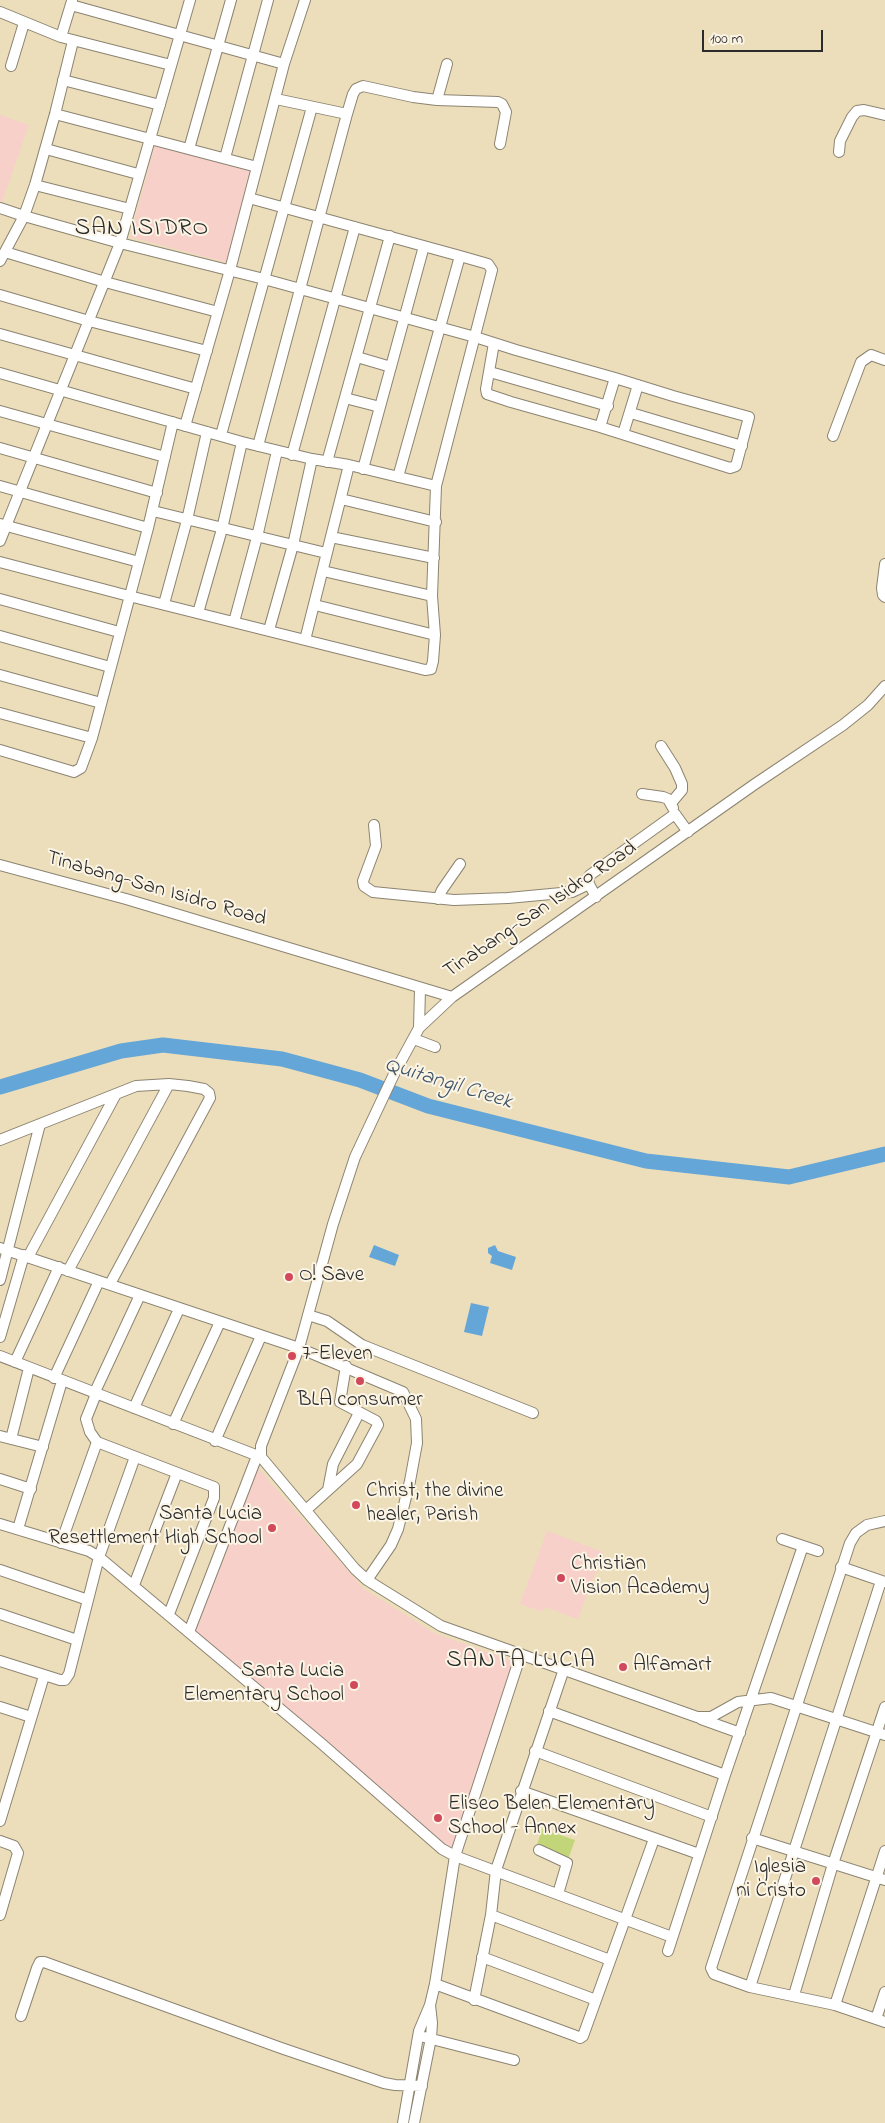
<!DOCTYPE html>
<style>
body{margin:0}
#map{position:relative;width:885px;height:2123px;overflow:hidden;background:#ecdeba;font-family:"Indie Flower",sans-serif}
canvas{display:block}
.scale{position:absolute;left:702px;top:30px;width:121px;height:22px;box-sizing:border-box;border:2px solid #2b2b2b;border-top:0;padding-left:6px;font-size:15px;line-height:18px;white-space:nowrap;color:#2b2b2b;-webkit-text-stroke:4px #fcf5e5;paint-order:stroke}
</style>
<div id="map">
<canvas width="885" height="2123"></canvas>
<div class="scale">100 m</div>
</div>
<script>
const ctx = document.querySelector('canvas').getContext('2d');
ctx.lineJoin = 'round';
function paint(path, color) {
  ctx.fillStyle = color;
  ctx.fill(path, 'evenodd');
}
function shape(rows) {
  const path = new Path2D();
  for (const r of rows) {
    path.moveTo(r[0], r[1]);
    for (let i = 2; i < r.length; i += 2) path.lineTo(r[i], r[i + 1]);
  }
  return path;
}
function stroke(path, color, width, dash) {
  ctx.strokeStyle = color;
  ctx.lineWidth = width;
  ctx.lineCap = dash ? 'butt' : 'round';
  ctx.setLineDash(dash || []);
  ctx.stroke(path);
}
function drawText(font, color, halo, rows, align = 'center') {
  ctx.font = font + ' "Indie Flower",sans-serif';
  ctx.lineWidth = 4;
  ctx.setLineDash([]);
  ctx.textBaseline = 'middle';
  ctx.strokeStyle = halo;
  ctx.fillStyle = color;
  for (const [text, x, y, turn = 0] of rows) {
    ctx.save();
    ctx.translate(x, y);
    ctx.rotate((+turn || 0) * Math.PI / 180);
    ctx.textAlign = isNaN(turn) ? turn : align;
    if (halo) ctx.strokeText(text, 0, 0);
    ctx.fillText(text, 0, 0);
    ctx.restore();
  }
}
paint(shape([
 [0,115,29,125,0,207],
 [155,144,253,169,228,263,130,237],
 [257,1467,364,1589,436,1634,516,1662,452,1852,270,1693,193,1631],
 [547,1531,603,1552,578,1619,545,1607,543,1612,520,1604]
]), '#f7d0ca');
paint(shape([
 [542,1829,575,1840,568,1859,536,1848]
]), '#c2d578');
paint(shape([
 [374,1245,399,1255,395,1266,369,1257],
 [495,1245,498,1251,516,1257,512,1270,490,1263,492,1256,488,1253,488,1248],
 [471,1303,489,1307,482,1336,464,1332]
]), '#64a6d8');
stroke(shape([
 [0,1087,121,1051,163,1045,282,1059,360,1080,428,1106,646,1161,789,1177,885,1154]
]), '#64a6d8', 15);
const minor = shape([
 [71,5,284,64],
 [0,12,61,37,171,65],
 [61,37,72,1],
 [11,66,24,23],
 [63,80,160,105],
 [437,100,447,64],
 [55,114,257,167],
 [347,114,353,94,356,89,363,86,413,97,437,100,498,102,502,104,506,112,500,144],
 [46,149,138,174],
 [189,149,231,0],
 [839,152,840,141,852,117,857,111,864,110,885,115],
 [225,158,268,0],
 [35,185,130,209],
 [0,208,24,216,120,243,264,279,475,337,494,343,516,350,615,378,673,396,749,417,736,466,730,468,600,427,511,402,487,394,486,389,494,343],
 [5,252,105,282,218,312],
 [0,261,24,216,35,185,55,114,73,41],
 [0,295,89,321,207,351],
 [0,334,196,389],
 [357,357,391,367],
 [490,372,608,406],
 [0,373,242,442,312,459,349,465,436,486],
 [345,398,380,407],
 [0,411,165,457],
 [631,413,742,446],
 [185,426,230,270,284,64,305,0],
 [600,427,615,378],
 [623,434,638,385],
 [221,435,312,107],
 [833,436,861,362,871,355,885,360],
 [258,446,347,114,276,99],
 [0,448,157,493],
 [292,455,355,227],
 [327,462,390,236],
 [363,469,424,246],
 [398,477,460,256],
 [0,486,148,528],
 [341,499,436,522],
 [153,511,326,553],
 [0,524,139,562],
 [331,537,434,558],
 [0,541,120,243,190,0],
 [0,562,129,596,425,670,431,669,433,661,435,635,432,596,436,486,492,270,488,264,460,256,249,198],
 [885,564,882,588,883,595,885,597],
 [323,571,432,596],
 [0,599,119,632],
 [164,604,187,520,207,432],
 [315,605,435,635],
 [198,613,222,529,242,442],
 [234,622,257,537,277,451],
 [269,630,293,545,312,459],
 [0,636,110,667],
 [305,640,349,465],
 [0,675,101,703],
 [0,713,92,738],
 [661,746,675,768,682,784,682,790,671,803],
 [0,750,74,772,81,768,92,738,148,528,173,422],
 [642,794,663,797,668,799,673,808],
 [374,825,376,846,363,881,364,886,373,892,454,900,508,898,572,892,589,884],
 [0,865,126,899,452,997,755,784,843,725,868,705,885,686],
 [596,897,589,884,588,878,590,875,675,814,688,832],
 [438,899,442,890,460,864],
 [452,997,419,1028,395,1072,355,1157,333,1224,299,1348,261,1446,261,1457,355,1569,367,1580,441,1626,697,1717,711,1717,738,1702,771,1698,885,1735],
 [419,1028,420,989],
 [414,1039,435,1047],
 [0,1140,136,1086,169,1084,188,1086,204,1089,209,1093,210,1098,110,1284],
 [0,1248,299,1348,403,1392,416,1419,417,1443,410,1481,398,1529,391,1545,367,1580],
 [28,1257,116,1094],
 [68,1271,169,1084],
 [0,1280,40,1124],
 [308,1315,327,1321,362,1345,533,1413],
 [0,1337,24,1255],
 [0,1356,261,1457],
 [15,1362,59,1267],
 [54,1378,99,1281],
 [94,1394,140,1295],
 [96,1394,86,1419,90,1432,97,1442],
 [134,1408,179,1309],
 [173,1424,220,1322],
 [0,1436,43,1447],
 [11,1439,29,1368],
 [215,1441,261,1336],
 [0,1479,31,1489],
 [328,1490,333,1464,359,1413],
 [306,1510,357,1464,378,1425,376,1421,340,1402,346,1366],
 [885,1521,867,1525,856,1533,850,1543,711,1968,714,1974,750,1987,835,2005,885,2022],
 [0,1524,89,1551,99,1557,322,1744,442,1849,455,1856,672,1937],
 [18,1529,62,1381],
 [782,1539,818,1551],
 [61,1543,97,1442,214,1487,214,1498,169,1614],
 [841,1567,885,1582],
 [0,1570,88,1600],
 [134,1585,177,1473],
 [0,1614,77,1640],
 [189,1632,257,1456],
 [0,1661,60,1680,65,1680,69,1674,99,1557,135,1457],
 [0,1707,31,1717],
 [549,1711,725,1775],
 [701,1719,740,1733],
 [535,1751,712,1817],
 [521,1791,699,1854],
 [0,1821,44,1676],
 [752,1838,885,1880],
 [0,1841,14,1846,18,1853,0,1915],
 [539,1850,567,1863,558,1894],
 [491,1915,610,1960],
 [668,1951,725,1775,803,1546],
 [482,1957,596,2000],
 [435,1984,576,2036,580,2038,583,2036,654,1839],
 [750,1987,881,1581],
 [794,1995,833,1864,885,1707],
 [474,2000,491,1915,496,1870,564,1669],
 [835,2005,885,1851],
 [21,2016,37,1968,40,1962,44,1962,281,2048,384,2083,395,2085,422,2086],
 [876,2019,885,1992],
 [424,2037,514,2060],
 [403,2123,419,2031,430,2005,435,1984,455,1856,521,1654],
 [414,2123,431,2038,432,2023,430,2005]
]);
stroke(minor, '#8c8472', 12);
stroke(minor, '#fff', 10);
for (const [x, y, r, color] of [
 [289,1277,5,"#d1495b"],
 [292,1356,5,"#d1495b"],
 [360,1381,5,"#d1495b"],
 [356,1505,5,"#d1495b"],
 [272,1528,5,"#d1495b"],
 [561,1578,5,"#d1495b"],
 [623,1667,5,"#d1495b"],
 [354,1685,5,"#d1495b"],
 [438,1818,5,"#d1495b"],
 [816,1881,5,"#d1495b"]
]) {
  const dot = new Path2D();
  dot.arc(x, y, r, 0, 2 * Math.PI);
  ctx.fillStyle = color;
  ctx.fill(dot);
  stroke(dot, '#fcf5e5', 2);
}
drawText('21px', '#2b2b2b', '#fcf5e5', [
 ["Tinabang-San Isidro Road",156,890,16],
 ["Tinabang-San Isidro Road",541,911,-34]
]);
drawText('21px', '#2b2b2b', '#fcf5e5', [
 ["O! Save",299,1277],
 ["7-Eleven",302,1356],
 ["BLA consumer",360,1402,"center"],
 ["Christ, the divine",366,1493],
 ["healer, Parish",366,1517],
 ["Santa Lucia",262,1516,"right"],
 ["Resettlement High School",262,1540,"right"],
 ["Christian",571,1566],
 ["Vision Academy",571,1590],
 ["Alfamart",633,1667],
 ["Santa Lucia",344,1673,"right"],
 ["Elementary School",344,1697,"right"],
 ["Eliseo Belen Elementary",448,1806],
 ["School - Annex",448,1830],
 ["Iglesia",806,1869,"right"],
 ["ni Cristo",806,1893,"right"]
], 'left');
drawText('italic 22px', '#3f5668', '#fcf5e5', [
 ["Quitangil Creek",448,1085,17]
]);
ctx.letterSpacing = '1px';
drawText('24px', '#2b2b2b', '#fcf5e5', [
 ["SAN ISIDRO",142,230],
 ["SANTA LUCIA",521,1662]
]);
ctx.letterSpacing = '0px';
</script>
